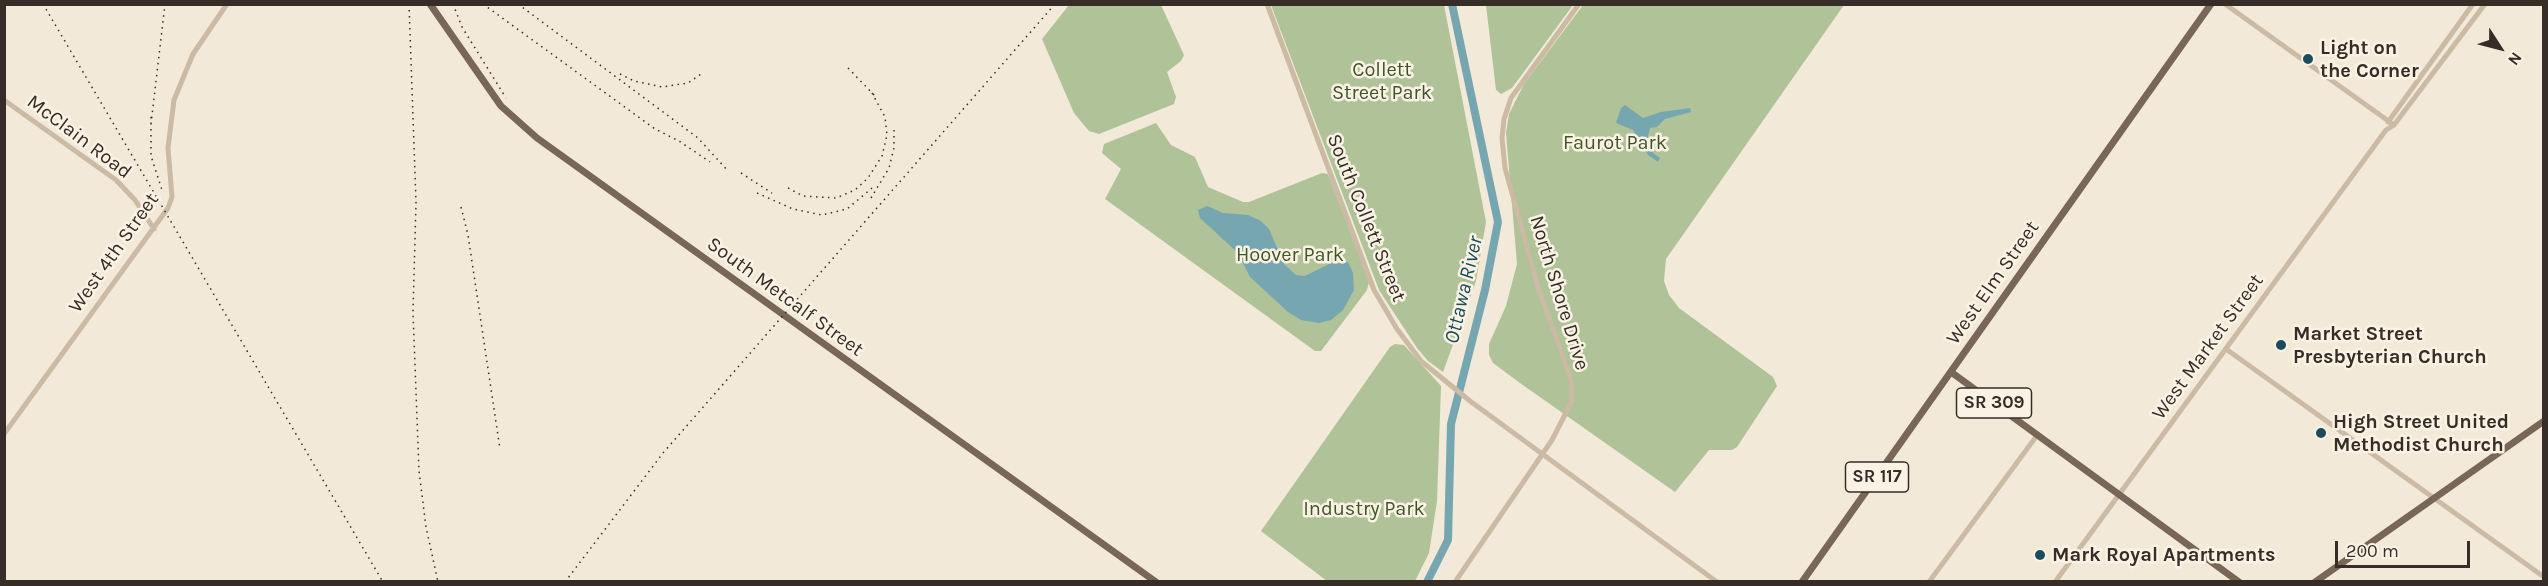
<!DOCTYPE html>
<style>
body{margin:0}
#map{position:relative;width:2548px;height:586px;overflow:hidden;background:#f2e9d8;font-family:Karla,sans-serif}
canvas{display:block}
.frame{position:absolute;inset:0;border:6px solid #362d26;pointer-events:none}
.north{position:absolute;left:2470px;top:18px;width:60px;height:60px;-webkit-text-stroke:4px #faf3e5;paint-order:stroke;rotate:126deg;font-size:16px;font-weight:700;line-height:24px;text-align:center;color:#362d26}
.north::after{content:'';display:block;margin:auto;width:21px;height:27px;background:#362d26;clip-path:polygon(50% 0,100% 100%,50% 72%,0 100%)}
.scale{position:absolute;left:2335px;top:541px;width:135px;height:27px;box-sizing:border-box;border:3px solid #362d26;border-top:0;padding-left:8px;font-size:18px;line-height:21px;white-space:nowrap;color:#362d26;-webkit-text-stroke:4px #faf3e5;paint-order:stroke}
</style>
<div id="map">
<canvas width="2548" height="586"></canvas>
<div class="frame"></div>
<div class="north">N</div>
<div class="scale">200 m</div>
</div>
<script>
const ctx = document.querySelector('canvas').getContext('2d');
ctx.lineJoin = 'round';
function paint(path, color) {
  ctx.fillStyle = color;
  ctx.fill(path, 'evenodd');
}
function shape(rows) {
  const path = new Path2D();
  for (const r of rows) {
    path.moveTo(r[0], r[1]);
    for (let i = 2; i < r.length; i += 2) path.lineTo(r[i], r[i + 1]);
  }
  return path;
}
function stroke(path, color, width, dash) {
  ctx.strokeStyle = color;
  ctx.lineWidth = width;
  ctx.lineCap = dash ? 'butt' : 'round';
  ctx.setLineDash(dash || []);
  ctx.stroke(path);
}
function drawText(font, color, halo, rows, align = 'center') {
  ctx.font = font + ' Karla,sans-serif';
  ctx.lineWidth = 5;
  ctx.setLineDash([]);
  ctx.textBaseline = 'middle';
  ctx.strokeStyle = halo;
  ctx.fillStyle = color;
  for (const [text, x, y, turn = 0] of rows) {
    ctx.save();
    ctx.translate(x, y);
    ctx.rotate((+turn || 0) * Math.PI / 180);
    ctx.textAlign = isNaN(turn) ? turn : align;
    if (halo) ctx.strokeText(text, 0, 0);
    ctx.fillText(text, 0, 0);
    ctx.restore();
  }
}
paint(shape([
 [1069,5,1161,5,1184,55,1181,61,1167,72,1176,97,1174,104,1099,134,1089,131,1074,113,1042,39],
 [1271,5,1444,5,1486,222,1476,281,1443,372,1428,361,1417,348,1379,290],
 [1486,5,1573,5,1512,88,1501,94,1496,90],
 [1583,5,1844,5,1666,259,1664,281,1669,295,1679,308,1773,377,1777,386,1737,447,1732,450,1709,450,1675,492,1520,383,1493,363,1489,355,1489,344,1506,306,1517,264,1506,133,1509,114,1524,84],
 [1156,123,1171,145,1195,157,1208,187,1243,202,1249,202,1322,173,1328,174,1369,282,1367,290,1321,351,1315,351,1105,199,1121,169,1102,153,1104,144],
 [1395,344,1404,345,1441,386,1437,501,1429,553,1415,581,1327,581,1261,531,1390,347]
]), '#afc298');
paint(shape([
 [1625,105,1643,118,1661,112,1690,108,1691,112,1665,119,1657,127,1650,128,1648,136,1653,153,1660,158,1658,162,1648,155,1633,130,1616,123,1621,108],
 [1207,206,1223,213,1248,215,1261,221,1269,229,1284,264,1296,275,1305,276,1329,264,1348,262,1353,273,1354,290,1343,310,1331,320,1319,323,1301,320,1288,312,1250,277,1238,253,1200,218,1198,210]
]), '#76a7b1');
stroke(shape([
 [1427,582,1448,540,1451,424,1485,290,1498,222,1452,4]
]), '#76a7b1', 8);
stroke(shape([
 [1267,4,1374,290,1397,329,1421,361,1470,401,1717,582],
 [2225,4,2394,125],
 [4,100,116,180,135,200,154,229],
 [2388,122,2473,4],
 [2226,349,2544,577],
 [4,434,168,208,172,197,168,148,174,100,193,54,227,4],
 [1455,582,1552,440,1572,401,1571,379,1538,287,1505,168,1502,138,1504,119,1511,98,1579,4],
 [1929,582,2038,434],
 [2055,582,2386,130,2394,125,2485,4]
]), '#cbbaa4', 5);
stroke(shape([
 [430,4,501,106,537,138,1156,582],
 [1951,372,2239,582],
 [1802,582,2211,4],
 [2315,582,2544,421]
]), '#786656', 7);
stroke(shape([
 [43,4,383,582],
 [409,4,416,202,413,312,419,471,426,527,438,582],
 [453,4,462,27,506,98],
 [483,4,655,129,679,141,710,162],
 [518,4,698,138,728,171],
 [848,68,877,98],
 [620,74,634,81,662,87,688,83,704,72],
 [151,117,151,156,162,190],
 [151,124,165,4],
 [741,173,772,193],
 [788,188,803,196,836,198,855,190,868,178,882,156,887,135,885,117,872,93],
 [757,193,793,209,822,215,847,209,872,188],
 [871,198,889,168,894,148,894,130],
 [461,207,468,235,500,449],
 [565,582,663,453,1055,4]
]), '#362d26', 1.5, [1.5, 4.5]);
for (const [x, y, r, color] of [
 [2308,59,6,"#1a4d59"],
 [2281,345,6,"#1a4d59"],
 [2321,433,6,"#1a4d59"],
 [2040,555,6,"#1a4d59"]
]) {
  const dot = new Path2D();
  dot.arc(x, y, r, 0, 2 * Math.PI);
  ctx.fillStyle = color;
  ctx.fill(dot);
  stroke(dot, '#faf3e5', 2);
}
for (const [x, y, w] of [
 [1994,403,75],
 [1877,477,63]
]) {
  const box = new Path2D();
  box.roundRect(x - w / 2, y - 15, w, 30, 4.5);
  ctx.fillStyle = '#faf3e5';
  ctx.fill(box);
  stroke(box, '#362d26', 1.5);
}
drawText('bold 18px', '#362d26', null, [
 ["SR 309",1994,403],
 ["SR 117",1877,477]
]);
drawText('bold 20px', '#362d26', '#faf3e5', [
 ["Light on",2320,48],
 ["the Corner",2320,71],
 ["Market Street",2293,334],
 ["Presbyterian Church",2293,357],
 ["High Street United",2333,422],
 ["Methodist Church",2333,445],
 ["Mark Royal Apartments",2052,555]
], 'left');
drawText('20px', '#3f5528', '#faf3e5', [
 ["Collett",1382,70],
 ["Street Park",1382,93],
 ["Faurot Park",1615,143],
 ["Hoover Park",1290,255],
 ["Industry Park",1364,509]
]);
drawText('20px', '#362d26', '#faf3e5', [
 ["McClain Road",79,137,37],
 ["South Collett Street",1366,218,68],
 ["West 4th Street",114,253,-55],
 ["West Elm Street",1993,283,-55],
 ["North Shore Drive",1559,293,73],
 ["South Metcalf Street",785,297,36],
 ["West Market Street",2208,347,-54]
]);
drawText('italic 21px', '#1a4d59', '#faf3e5', [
 ["Ottawa River",1464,290,-77]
]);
</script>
